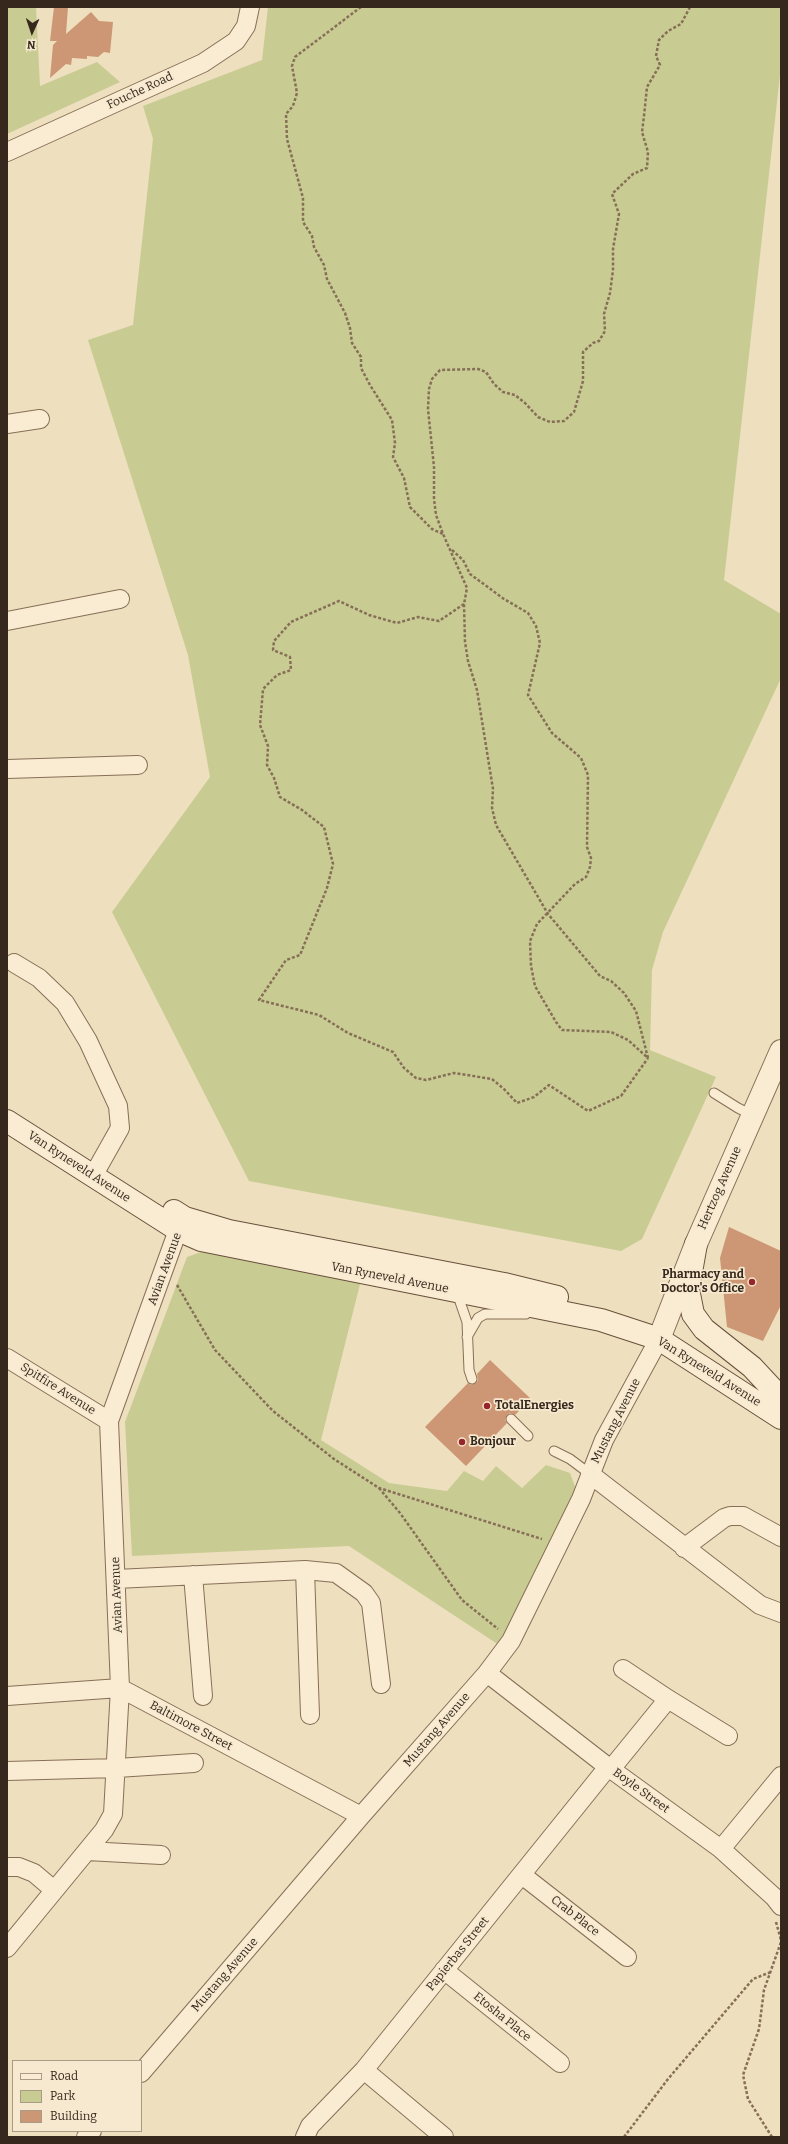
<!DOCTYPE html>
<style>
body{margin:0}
#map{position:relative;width:788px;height:2144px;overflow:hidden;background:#eedfbf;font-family:Bitter,serif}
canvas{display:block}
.frame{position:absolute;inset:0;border:8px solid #36281c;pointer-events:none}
.legend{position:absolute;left:12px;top:2060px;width:130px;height:72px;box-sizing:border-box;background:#f6e9cf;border:1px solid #a99c87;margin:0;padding:5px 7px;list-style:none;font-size:12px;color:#36281c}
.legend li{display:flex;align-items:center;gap:8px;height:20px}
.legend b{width:20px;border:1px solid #a99c87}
.north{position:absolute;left:12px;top:12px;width:40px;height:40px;-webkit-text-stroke:3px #f6e9cf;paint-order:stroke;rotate:183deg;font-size:11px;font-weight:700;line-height:16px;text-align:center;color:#36281c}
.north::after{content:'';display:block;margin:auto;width:14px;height:18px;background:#36281c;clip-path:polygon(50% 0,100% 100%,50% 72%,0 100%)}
</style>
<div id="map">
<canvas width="788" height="2144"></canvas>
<div class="frame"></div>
<ul class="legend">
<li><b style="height:5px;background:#f9ecd2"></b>Road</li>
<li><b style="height:11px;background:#c8cc93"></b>Park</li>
<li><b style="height:11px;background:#cd9674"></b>Building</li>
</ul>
<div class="north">N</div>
</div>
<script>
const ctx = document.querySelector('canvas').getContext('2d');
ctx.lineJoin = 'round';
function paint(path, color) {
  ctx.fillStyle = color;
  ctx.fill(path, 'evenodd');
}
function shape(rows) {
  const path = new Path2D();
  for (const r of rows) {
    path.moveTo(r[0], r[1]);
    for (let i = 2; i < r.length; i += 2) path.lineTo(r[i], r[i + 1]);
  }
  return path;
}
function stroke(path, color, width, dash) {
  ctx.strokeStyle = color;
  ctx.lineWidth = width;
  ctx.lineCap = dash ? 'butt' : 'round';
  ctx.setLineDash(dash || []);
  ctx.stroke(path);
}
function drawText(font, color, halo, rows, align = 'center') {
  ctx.font = font + ' Bitter,serif';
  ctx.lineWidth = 3.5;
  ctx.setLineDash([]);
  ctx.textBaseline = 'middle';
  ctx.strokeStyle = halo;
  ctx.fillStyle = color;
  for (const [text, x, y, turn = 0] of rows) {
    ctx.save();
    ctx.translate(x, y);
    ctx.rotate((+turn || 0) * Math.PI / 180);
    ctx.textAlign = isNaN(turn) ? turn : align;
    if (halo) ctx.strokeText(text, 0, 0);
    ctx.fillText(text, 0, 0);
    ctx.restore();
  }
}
paint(shape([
 [7,7,36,7,40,86,97,62,120,82,7,134],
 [268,7,781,7,781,66,724,580,781,614,781,678,663,932,652,970,650,1050,716,1077,642,1239,621,1251,249,1181,112,912,210,777,188,655,88,340,133,325,153,139,143,106,262,60],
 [218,1246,361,1280,321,1440,389,1483,447,1491,464,1471,483,1481,496,1466,522,1488,546,1465,570,1473,580,1500,499,1645,349,1546,132,1556,125,1422,187,1257]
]), '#c8cc93');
paint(shape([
 [54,7,68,7,66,34,91,12,99,21,113,22,110,53,104,52,98,57,87,56,87,59,72,58,71,65,66,64,50,78,53,45,57,41,50,41],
 [729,1227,781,1251,781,1305,763,1341,727,1327,720,1258],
 [490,1360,531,1399,515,1415,510,1413,507,1415,505,1420,507,1423,466,1466,425,1427,468,1383,471,1385,476,1383,478,1380,477,1374]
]), '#cd9674');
const service = shape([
 [714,1093,738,1108,752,1115],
 [457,1293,467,1322,469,1370,472,1379],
 [467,1337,478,1318,485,1314,526,1314],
 [511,1419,528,1436],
 [554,1451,570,1459,590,1474]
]);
const minor = shape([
 [7,152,203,63,236,41,246,26,250,7],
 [7,424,40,419],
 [7,621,120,599],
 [7,769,138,765],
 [14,963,39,978,65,1003,88,1041,118,1106,120,1128,93,1176],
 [7,1358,109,1421],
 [590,1474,760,1605,781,1613],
 [684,1548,724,1518,730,1516,743,1516,781,1537],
 [305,1570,310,1715],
 [193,1575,203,1696],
 [116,1579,305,1570,336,1573,364,1593,371,1603,381,1684],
 [623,1669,668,1699,728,1736],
 [487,1673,608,1767,721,1849,781,1776],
 [7,1696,120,1688,361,1816],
 [611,1769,668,1699],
 [7,1771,117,1768,194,1763],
 [721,1849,774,1897,781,1906],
 [87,1851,161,1855],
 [7,1867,19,1867,34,1873,54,1890],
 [522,1875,627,1957],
 [7,1948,104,1830,113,1814,120,1688,109,1421,178,1230,184,1218],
 [444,1970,560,2063],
 [364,2070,444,2137],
 [141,2073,361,1816,487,1673,511,1641,581,1499,604,1440,659,1339],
 [86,2137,92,2131],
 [305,2137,310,2126,364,2070,608,1767]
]);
const tertiary = shape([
 [659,1339,696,1244,781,1051]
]);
const secondary = shape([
 [7,1121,178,1230,201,1240,601,1320,659,1339,781,1418],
 [174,1211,185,1218,229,1231,504,1284,557,1297],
 [696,1244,688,1289,693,1314,704,1329,752,1367,781,1398]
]);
stroke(service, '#876f57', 11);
stroke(minor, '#876f57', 20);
stroke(tertiary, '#876f57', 24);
stroke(secondary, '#69503b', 24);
stroke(shape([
 [361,7,295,57,292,66,297,93,293,106,286,114,287,139,303,198,303,222,312,236,314,247,324,265,327,279,345,313,350,328,352,343,361,357,361,368,370,385,392,420,395,443,393,457,404,478,410,507,432,529,443,534],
 [452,550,463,560,470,574,504,599,528,613,536,626,540,643,528,695,552,733,581,758,588,775,587,847,591,858,590,867,586,877,575,884,537,924,530,941,531,966,535,986,556,1022,562,1030,611,1032,628,1040,648,1058],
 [464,604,439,621,418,617,397,623,369,615,339,601,291,622,274,641,273,650,290,657,291,670,277,675,263,689,260,725,268,746,267,765,274,778,280,797,302,810,324,827,333,864,327,888,300,955,286,960,259,1000,319,1015,348,1033,393,1052,404,1068,416,1078,426,1080,454,1073,492,1079,504,1089,517,1103,534,1097,549,1085,588,1111,621,1096,648,1058],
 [648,1058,636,1011,624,993,611,981,600,976,548,914,496,825,492,808,493,789,477,690,468,661,465,642,464,604,467,588,443,534,436,515,434,499,434,467,428,409,429,389,432,379,440,370,478,369,486,372,494,384,503,392,515,395,525,403,538,417,550,422,564,421,574,412,583,381,583,352,593,343,599,341,605,331,604,314,610,293,613,270,613,249,619,214,612,194,633,174,647,168,648,152,642,132,644,116,647,87,660,65,656,56,659,40,668,31,681,24,690,7],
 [177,1285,215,1350,273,1411,334,1459,379,1488,542,1539],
 [379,1488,400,1513,462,1600,498,1629],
 [776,1922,781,1940],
 [624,2137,668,2079,753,1979,771,1972],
 [772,2137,748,2099,743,2075,759,2029,764,1990,781,1942]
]), '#876f57', 2.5, [3, 2]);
stroke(service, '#f9ecd2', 9);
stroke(minor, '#f9ecd2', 18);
stroke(tertiary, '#f9ecd2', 22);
stroke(secondary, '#f9ecd2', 22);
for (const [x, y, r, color] of [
 [752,1282,4,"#97262b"],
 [487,1406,4,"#97262b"],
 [462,1442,4,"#97262b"]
]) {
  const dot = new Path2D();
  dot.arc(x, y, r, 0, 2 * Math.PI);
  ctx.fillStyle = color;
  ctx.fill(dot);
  stroke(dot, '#f6e9cf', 1.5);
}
drawText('12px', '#36281c', '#f6e9cf', [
 ["Fouche Road",140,91,-25],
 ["Van Ryneveld Avenue",79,1167,33],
 ["Hertzog Avenue",720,1188,-66],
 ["Avian Avenue",165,1269,-70],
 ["Van Ryneveld Avenue",390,1278,11],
 ["Van Ryneveld Avenue",709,1372,32],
 ["Spitfire Avenue",58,1389,32],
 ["Mustang Avenue",616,1421,-63],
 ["Avian Avenue",117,1595,-92],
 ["Baltimore Street",191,1726,28],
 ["Mustang Avenue",437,1730,-49],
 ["Boyle Street",641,1791,36],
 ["Crab Place",575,1916,38],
 ["Papierbas Street",458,1954,-51],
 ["Mustang Avenue",225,1975,-49],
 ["Etosha Place",502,2017,39]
]);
drawText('bold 12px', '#36281c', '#f6e9cf', [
 ["Pharmacy and",744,1275,"right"],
 ["Doctor's Office",744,1289,"right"],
 ["TotalEnergies",495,1406],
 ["Bonjour",470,1442]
], 'left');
</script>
